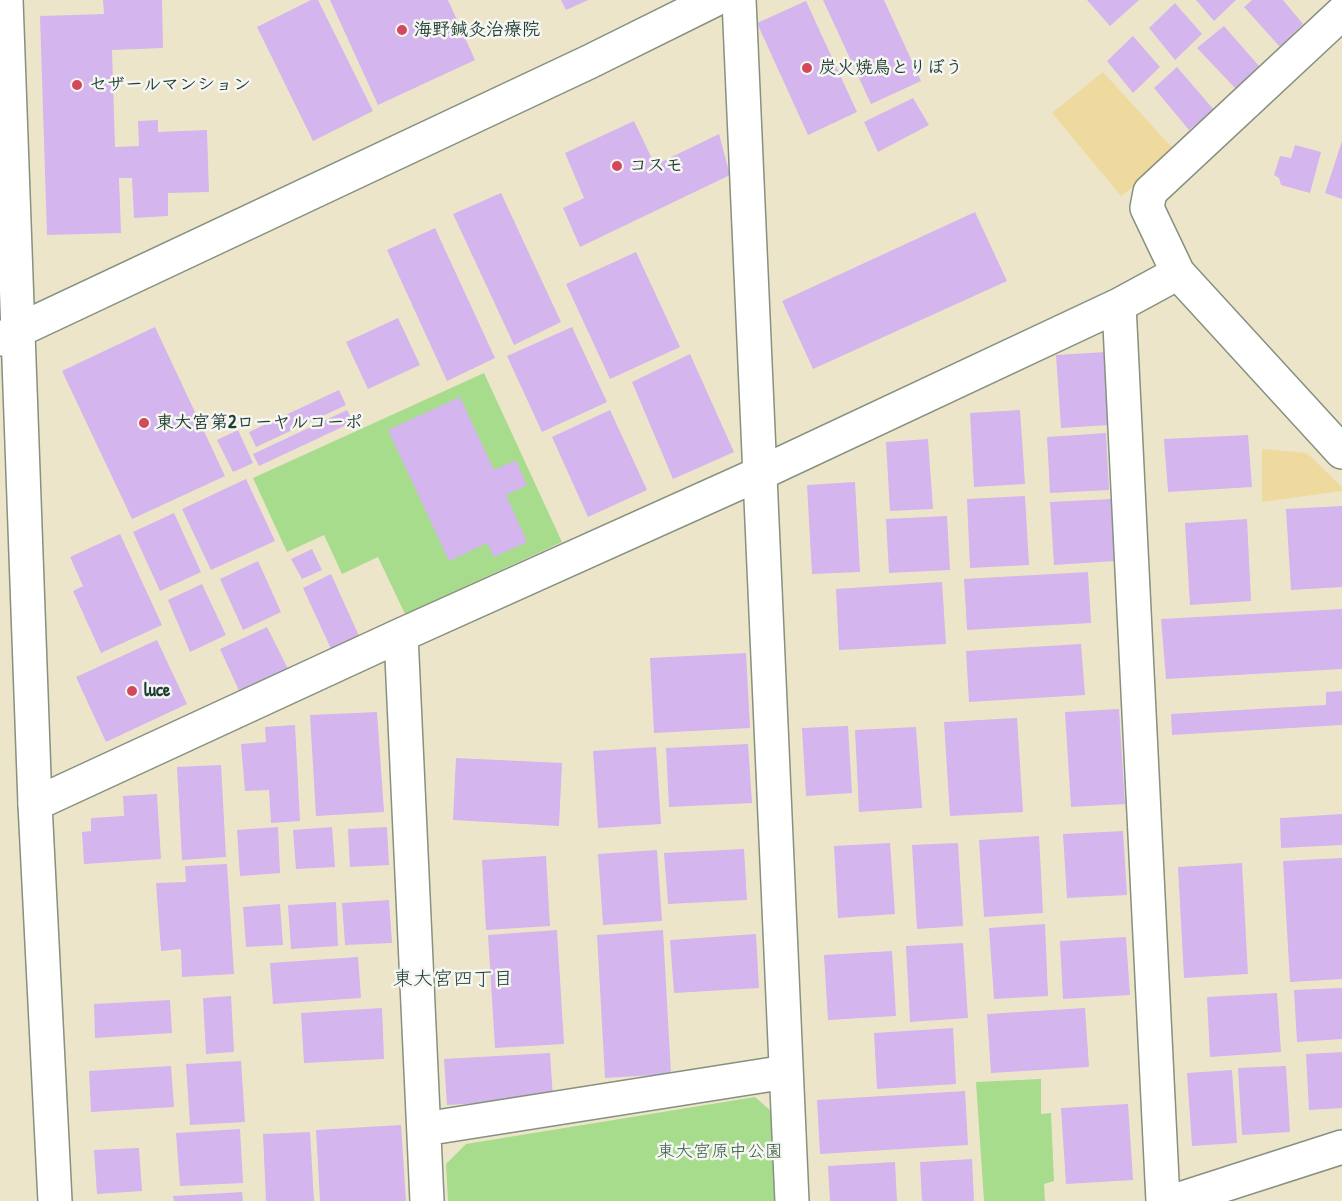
<!DOCTYPE html>
<meta charset="utf-8">
<style>
body{margin:0}
canvas{display:block;background:#ede5ca}
</style>
<canvas width="1342" height="1201"></canvas>
<script>
const ctx = document.querySelector('canvas').getContext('2d');
ctx.lineJoin = 'round';
function paint(path, color) {
  ctx.fillStyle = color;
  ctx.fill(path, 'evenodd');
}
function shape(rows) {
  const path = new Path2D();
  for (const r of rows) {
    path.moveTo(r[0], r[1]);
    for (let i = 2; i < r.length; i += 2) path.lineTo(r[i], r[i + 1]);
  }
  return path;
}
function stroke(path, color, width, dash) {
  ctx.strokeStyle = color;
  ctx.lineWidth = width;
  ctx.lineCap = dash ? 'butt' : 'round';
  ctx.setLineDash(dash || []);
  ctx.stroke(path);
}
function drawText(font, color, halo, rows, align = 'center') {
  ctx.font = font + ' "Patrick Hand","Klee One",sans-serif';
  ctx.lineWidth = 5;
  ctx.setLineDash([]);
  ctx.textBaseline = 'middle';
  ctx.strokeStyle = halo;
  ctx.fillStyle = color;
  for (const [text, x, y, turn = 0] of rows) {
    ctx.save();
    ctx.translate(x, y);
    ctx.rotate((+turn || 0) * Math.PI / 180);
    ctx.textAlign = isNaN(turn) ? turn : align;
    if (halo) ctx.strokeText(text, 0, 0);
    ctx.fillText(text, 0, 0);
    ctx.restore();
  }
}
paint(shape([
 [484,373,562,542,405,614,378,557,342,574,324,535,287,552,253,478],
 [1041,1079,1041,1114,1051,1113,1054,1181,1044,1184,1045,1201,984,1201,976,1082],
 [755,1097,771,1111,775,1201,448,1201,446,1164,466,1144]
]), '#a6dc8c');
paint(shape([
 [1103,72,1177,153,1121,196,1052,113],
 [1262,449,1307,453,1342,487,1342,491,1262,502]
]), '#eeda9e');
paint(shape([
 [103,0,162,0,163,48,112,50,115,147,139,146,138,121,158,120,158,132,207,130,209,192,168,193,168,216,134,218,132,178,119,178,121,233,47,235,40,16,104,14],
 [311,0,318,0,373,111,313,141,257,27],
 [330,0,448,0,475,60,378,105],
 [561,0,588,0,566,10],
 [823,0,884,0,921,81,871,104],
 [1087,0,1139,0,1110,26],
 [1196,0,1236,0,1214,21],
 [1252,0,1283,0,1303,24,1280,47,1244,7],
 [806,1,857,112,808,135,757,23],
 [1175,3,1202,34,1175,60,1149,28],
 [1224,26,1259,66,1236,89,1197,48],
 [1133,36,1160,67,1133,93,1107,61],
 [1177,67,1214,110,1189,130,1154,88],
 [913,98,929,125,878,152,864,122],
 [634,121,655,165,719,134,730,175,580,247,563,208,584,198,565,153],
 [1342,141,1342,199,1325,193],
 [1295,145,1321,152,1310,193,1281,185,1279,178,1274,175,1280,156,1291,158],
 [501,193,561,322,514,345,453,214],
 [975,212,1007,281,813,369,782,301],
 [435,228,495,358,447,381,387,250],
 [636,252,680,347,610,379,566,284],
 [398,318,420,365,368,389,346,342],
 [155,327,225,476,132,519,62,371],
 [572,327,607,402,542,432,507,356],
 [1106,352,1110,425,1061,428,1056,355],
 [690,354,734,452,673,479,632,382],
 [339,390,346,405,256,447,249,432],
 [460,397,494,470,516,460,527,485,506,495,527,542,494,557,487,543,449,561,388,430],
 [347,410,353,422,259,466,253,454],
 [610,410,647,490,588,517,552,437],
 [1020,410,1025,484,974,487,970,413],
 [238,430,253,463,233,472,217,440],
 [1106,433,1109,490,1050,493,1047,437],
 [1248,435,1252,487,1168,492,1164,439],
 [928,439,933,509,890,511,886,442],
 [246,479,275,541,211,570,182,509],
 [855,482,860,572,812,574,807,485],
 [1025,496,1029,565,970,568,967,499],
 [1111,499,1115,561,1054,565,1050,502],
 [1342,506,1342,587,1291,590,1286,509],
 [174,513,201,572,160,591,133,532],
 [947,516,950,570,889,573,886,519],
 [1247,519,1251,601,1190,605,1185,523],
 [120,534,162,625,101,653,73,591,83,586,70,557],
 [312,549,322,570,302,579,291,559],
 [258,561,281,612,243,630,220,579],
 [1088,572,1091,623,967,630,964,579],
 [331,574,360,638,332,651,303,588],
 [942,582,946,644,839,650,836,589],
 [202,584,226,635,190,652,168,600],
 [1342,609,1342,669,1166,679,1161,619],
 [267,627,288,669,240,693,220,649],
 [157,640,187,704,106,742,76,677],
 [1081,644,1085,695,969,702,966,651],
 [746,653,750,728,654,733,650,658],
 [1342,691,1342,725,1172,735,1171,714,1326,705,1326,692],
 [1119,709,1125,804,1071,807,1065,712],
 [377,712,384,812,316,816,310,715],
 [1017,718,1023,812,950,816,944,722],
 [295,725,300,821,271,823,269,790,245,791,241,744,266,742,265,727],
 [848,726,852,793,806,796,802,728],
 [916,727,922,808,859,812,855,730],
 [748,744,752,803,669,807,666,748],
 [656,747,661,824,598,828,593,751],
 [456,758,562,763,559,826,453,820],
 [221,765,226,857,182,860,177,767],
 [157,794,161,859,84,864,82,832,91,831,91,818,124,816,123,796],
 [1342,814,1342,845,1281,848,1280,818],
 [278,827,280,873,240,876,237,830],
 [332,827,335,867,296,869,293,830],
 [387,827,389,865,350,867,348,829],
 [1123,831,1127,895,1067,898,1063,834],
 [1039,836,1043,913,984,917,979,840],
 [890,843,895,914,838,918,834,846],
 [958,843,963,926,917,929,912,845],
 [744,849,747,900,668,904,664,853],
 [657,850,662,921,603,925,598,854],
 [546,856,550,926,486,930,482,860],
 [1342,858,1342,979,1290,982,1283,861],
 [1242,863,1248,974,1184,978,1178,867],
 [227,864,234,974,182,977,181,949,161,951,156,883,186,882,185,866],
 [389,900,392,943,345,945,342,903],
 [336,902,338,946,291,949,288,905],
 [280,904,283,945,246,947,243,907],
 [1045,924,1048,996,994,999,989,928],
 [557,930,564,1044,495,1048,488,935],
 [663,930,671,1074,605,1078,597,935],
 [756,934,759,988,674,993,670,940],
 [1126,937,1130,995,1063,999,1060,941],
 [963,943,968,1018,910,1022,906,946],
 [892,951,896,1016,828,1020,824,955],
 [358,957,361,998,273,1004,270,963],
 [1342,988,1342,1039,1297,1042,1294,990],
 [1277,993,1281,1052,1210,1057,1207,997],
 [231,996,234,1052,206,1054,203,998],
 [170,1000,172,1033,95,1038,94,1004],
 [382,1008,384,1059,304,1063,301,1013],
 [1085,1008,1089,1067,991,1073,987,1014],
 [953,1028,956,1084,877,1089,874,1033],
 [1342,1052,1342,1108,1309,1110,1306,1054],
 [550,1053,553,1099,447,1105,444,1059],
 [241,1061,245,1122,190,1125,186,1064],
 [171,1066,174,1107,91,1112,89,1071],
 [1286,1066,1290,1132,1242,1135,1238,1068],
 [1232,1070,1237,1143,1192,1146,1187,1073],
 [965,1091,968,1145,820,1154,817,1100],
 [1128,1104,1133,1180,1066,1184,1061,1108],
 [401,1125,406,1201,320,1201,316,1130],
 [240,1129,243,1183,180,1186,176,1133],
 [310,1132,314,1201,266,1201,263,1134],
 [139,1148,142,1191,97,1194,94,1150],
 [972,1159,974,1201,922,1201,920,1162],
 [895,1162,897,1201,830,1201,828,1166],
 [242,1192,243,1201,174,1201,173,1196]
]), '#d4b5ed');
const minor = shape([
 [739,0,792,1201],
 [1342,13,1150,192,1147,208,1178,273,1342,452],
 [1119,305,1163,1201],
 [401,635,427,1201],
 [35,804,401,635,761,473,1119,305,1178,273],
 [424,1129,786,1072],
 [1174,1201,1342,1147]
]);
const tertiary = shape([
 [6,0,35,804,55,1201],
 [0,339,589,62,714,0]
]);
stroke(minor, '#86917f', 36);
stroke(tertiary, '#86917f', 36);
stroke(minor, '#fff', 33);
stroke(tertiary, '#fff', 33);
for (const [x, y, r, color] of [
 [402,30,6,"#d1495b"],
 [807,68,6,"#d1495b"],
 [77,85,6,"#d1495b"],
 [617,166,6,"#d1495b"],
 [144,423,6,"#d1495b"],
 [132,691,6,"#d1495b"]
]) {
  const dot = new Path2D();
  dot.arc(x, y, r, 0, 2 * Math.PI);
  ctx.fillStyle = color;
  ctx.fill(dot);
  stroke(dot, '#f6f6f2', 2);
}
drawText('bold 18px', '#1f3d34', '#f6f6f2', [
 ["海野鍼灸治療院",414,30],
 ["炭火焼鳥とりぼう",819,68],
 ["セザールマンション",89,85],
 ["コスモ",629,166],
 ["東大宮第2ローヤルコーポ",156,423],
 ["luce",144,691]
], 'left');
drawText('18px', '#3a5d46', '#f6f6f2', [
 ["東大宮原中公園",720,1152]
]);
drawText('20px', '#1f3d34', '#f6f6f2', [
 ["東大宮四丁目",453,980]
]);
</script>
